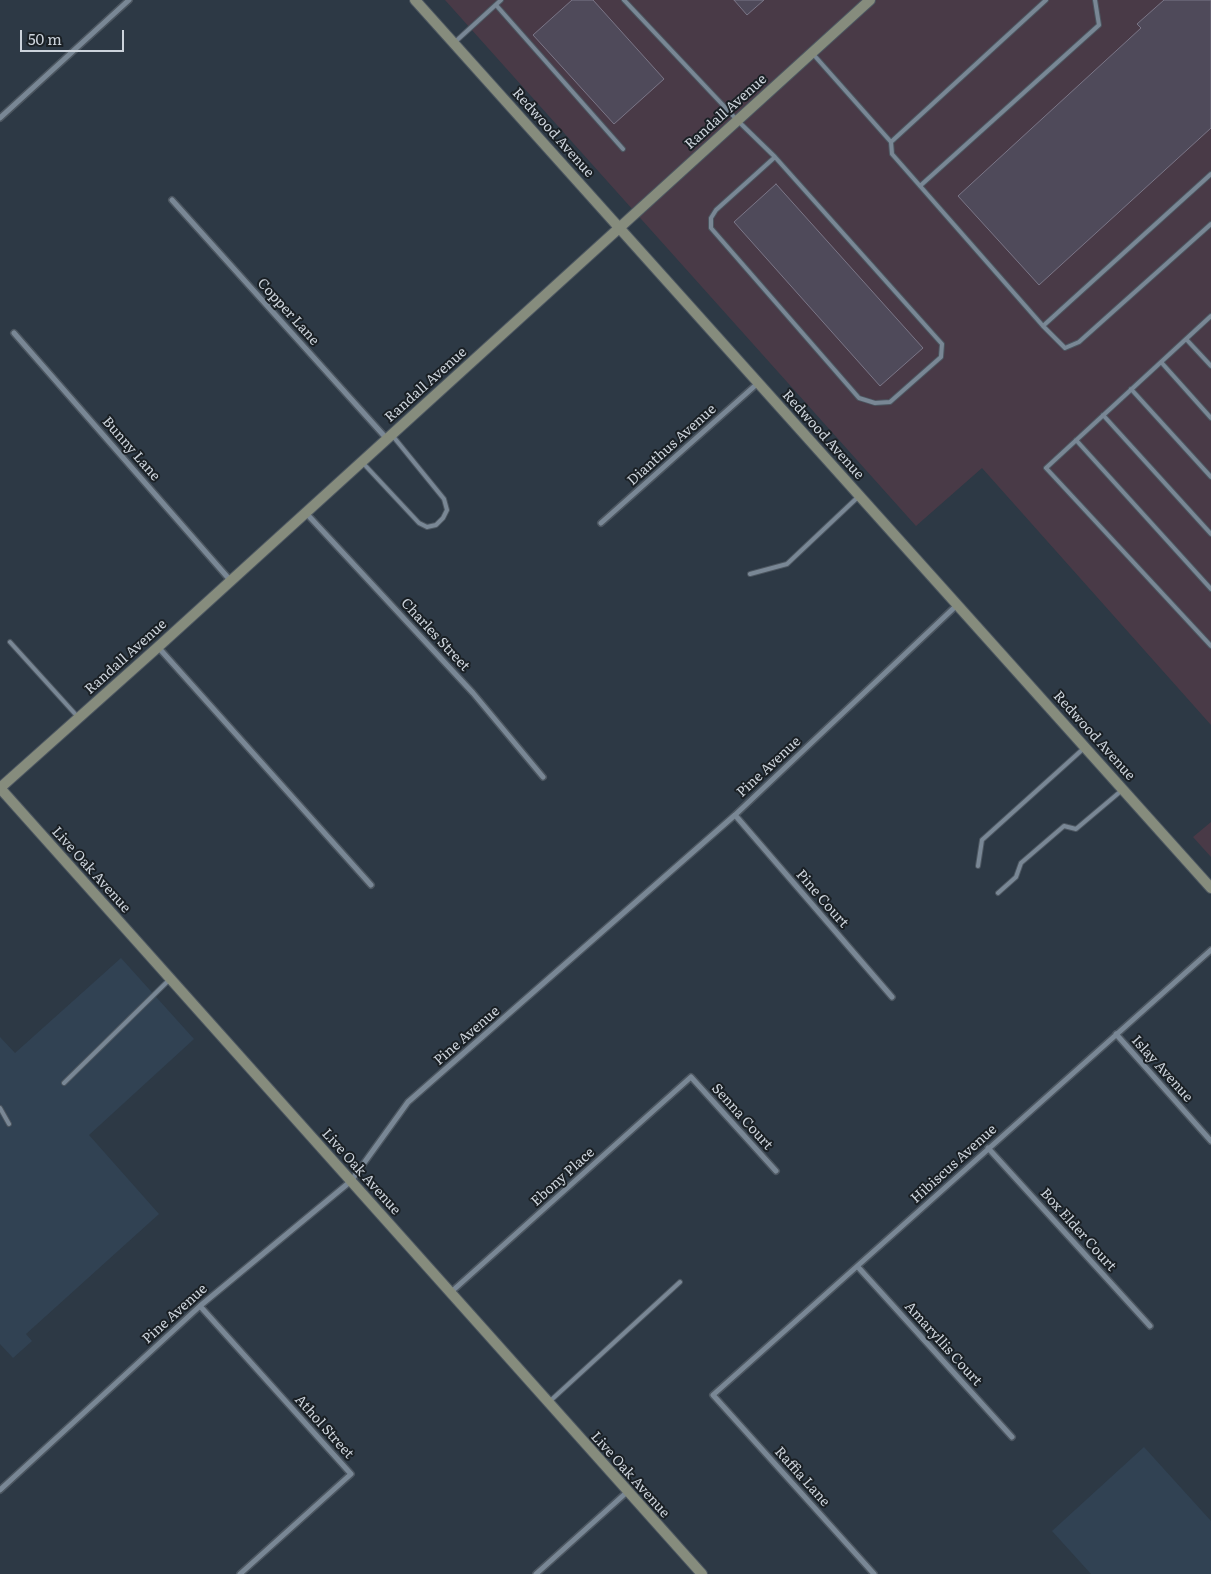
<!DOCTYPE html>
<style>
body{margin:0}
#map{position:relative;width:1211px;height:1574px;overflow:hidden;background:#2d3945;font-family:Literata,serif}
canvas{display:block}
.scale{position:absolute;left:20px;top:30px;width:104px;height:22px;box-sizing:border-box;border:2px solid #ccd3db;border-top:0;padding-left:6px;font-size:15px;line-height:18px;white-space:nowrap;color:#ccd3db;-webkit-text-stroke:4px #1a2025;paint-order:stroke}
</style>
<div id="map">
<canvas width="1211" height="1574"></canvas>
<div class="scale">50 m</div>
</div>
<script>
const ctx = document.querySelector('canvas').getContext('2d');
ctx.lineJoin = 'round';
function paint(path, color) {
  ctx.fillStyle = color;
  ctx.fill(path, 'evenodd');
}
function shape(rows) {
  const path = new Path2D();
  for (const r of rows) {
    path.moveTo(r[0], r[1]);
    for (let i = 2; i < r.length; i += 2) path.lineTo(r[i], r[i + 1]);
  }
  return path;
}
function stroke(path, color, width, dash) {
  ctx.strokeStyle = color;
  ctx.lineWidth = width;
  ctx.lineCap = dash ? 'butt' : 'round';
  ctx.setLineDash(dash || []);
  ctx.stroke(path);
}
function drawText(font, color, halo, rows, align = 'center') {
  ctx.font = font + ' Literata,serif';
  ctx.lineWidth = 4;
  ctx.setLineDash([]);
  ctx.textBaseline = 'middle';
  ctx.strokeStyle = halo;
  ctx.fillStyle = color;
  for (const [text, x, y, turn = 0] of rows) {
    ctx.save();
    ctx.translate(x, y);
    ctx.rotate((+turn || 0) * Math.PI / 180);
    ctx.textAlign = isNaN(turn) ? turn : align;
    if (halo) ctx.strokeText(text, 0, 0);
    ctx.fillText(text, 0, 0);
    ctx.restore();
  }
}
paint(shape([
 [121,958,194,1039,89,1135,159,1214,26,1334,32,1341,13,1358,0,1344,0,1037,15,1053],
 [1144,1447,1211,1521,1211,1574,1091,1574,1052,1531]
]), '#314253');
paint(shape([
 [445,0,1211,0,1211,725,982,468,916,526],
 [1211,822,1211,857,1193,837]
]), '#493a47');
const building = shape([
 [572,0,593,0,664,79,614,124,533,35,572,0],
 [734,0,764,0,747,15,734,0],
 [1164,0,1211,0,1211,128,1039,285,958,196,1141,28,1137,24,1164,0],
 [776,184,923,348,880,386,734,222,776,184]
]);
paint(building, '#4f4a5a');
stroke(building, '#7b7687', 1);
const lane = shape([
 [624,0,737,120,775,157,942,344,941,357,890,402,875,403,859,398,711,228,711,218,716,210,775,157],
 [1046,0,891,142,892,154,1043,326,1211,174],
 [496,5,623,149],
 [455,42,501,0],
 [813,54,891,142],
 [920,186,1099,25,1095,0],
 [1211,316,1046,468,1211,646],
 [1043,326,1065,348,1079,342,1211,224],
 [1186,339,1211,366],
 [1161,362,1211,418],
 [1131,389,1211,477],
 [1103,415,1211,534],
 [1076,440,1211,589],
 [362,462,419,523,427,527,436,525,443,518,447,510,444,499,392,435],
 [750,574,787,564,858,497],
 [10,642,77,716],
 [978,866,982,840,1083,749],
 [998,893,1016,877,1021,863,1064,826,1076,829,1121,791],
 [64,1083,169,980],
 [0,1108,9,1124],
 [549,1402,680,1282]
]);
const street = shape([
 [0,118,129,0],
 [172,200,387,439],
 [14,333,230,580],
 [306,513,473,693,543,777],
 [601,523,758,383],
 [158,647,371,885],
 [735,815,892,997],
 [1116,1034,1211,1141],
 [988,1148,1150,1326],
 [858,1267,1012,1437],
 [450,1293,691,1077,776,1171],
 [200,1306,351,1474,240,1574],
 [0,1490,200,1306,351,1181,408,1102,735,815,957,605],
 [536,1574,627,1492],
 [874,1574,713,1395,1211,950]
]);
const secondary = shape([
 [415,0,1211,888],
 [0,788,158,647,870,0],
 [0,788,702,1574]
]);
stroke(lane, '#4c5660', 6);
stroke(street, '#4c5660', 8);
stroke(secondary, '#4c5660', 12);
stroke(lane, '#798795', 4);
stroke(street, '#798795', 5);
stroke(secondary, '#868c7d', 10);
drawText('14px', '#ccd3db', '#1a2025', [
 ["Randall Avenue",726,112,-42],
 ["Redwood Avenue",553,133,48],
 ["Copper Lane",288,312,48],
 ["Randall Avenue",426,385,-42],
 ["Redwood Avenue",823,435,48],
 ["Dianthus Avenue",672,445,-42],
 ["Bunny Lane",131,449,49],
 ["Charles Street",435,635,47],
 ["Randall Avenue",126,657,-42],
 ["Redwood Avenue",1094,736,48],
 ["Pine Avenue",769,767,-43],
 ["Live Oak Avenue",91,870,48],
 ["Pine Court",822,899,49],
 ["Pine Avenue",467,1036,-41],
 ["Islay Avenue",1162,1069,48],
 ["Senna Court",742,1117,48],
 ["Hibiscus Avenue",954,1164,-42],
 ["Live Oak Avenue",361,1172,48],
 ["Ebony Place",563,1177,-42],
 ["Box Elder Court",1078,1230,48],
 ["Pine Avenue",175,1314,-42],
 ["Amaryllis Court",943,1344,48],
 ["Athol Street",324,1427,48],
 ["Live Oak Avenue",630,1475,48],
 ["Raffia Lane",802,1477,48]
]);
</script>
